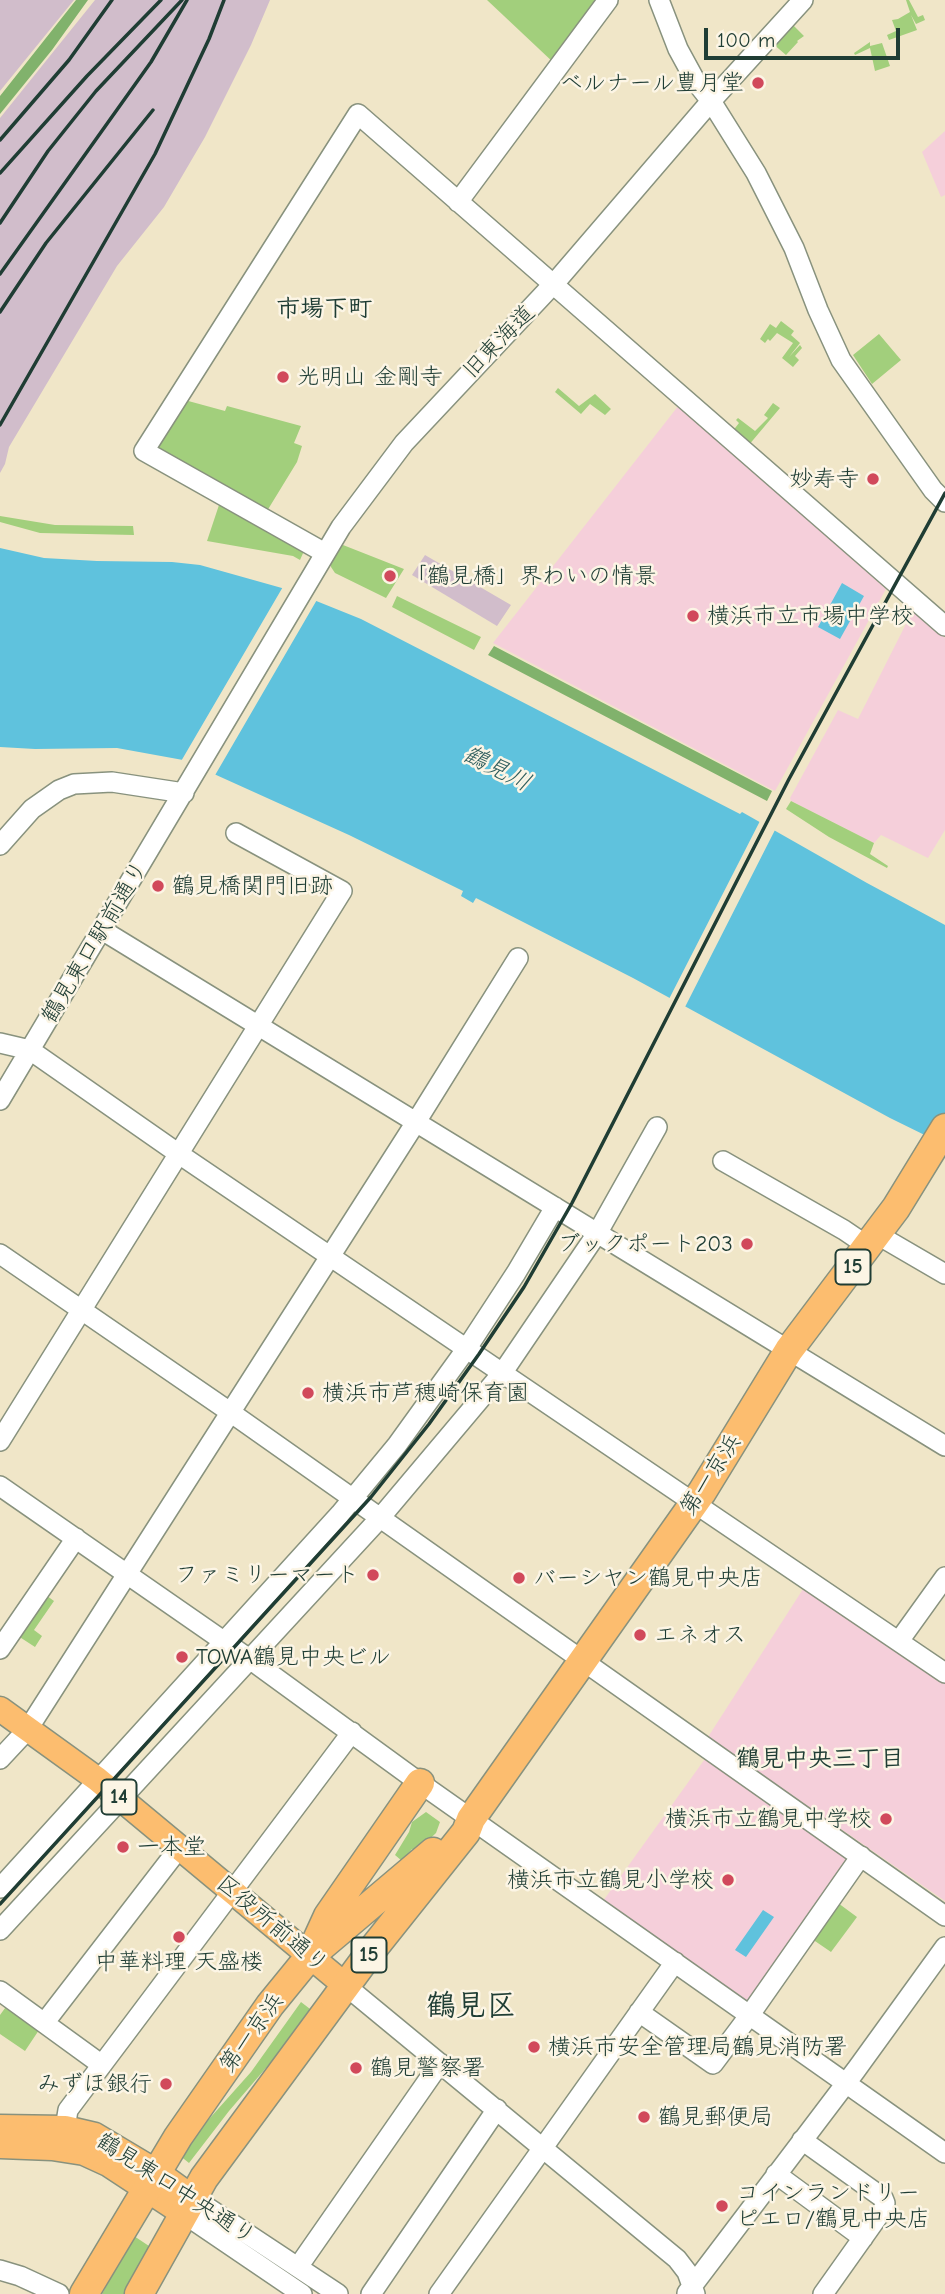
<!DOCTYPE html>
<meta charset="utf-8">
<style>
body{margin:0}
#map{position:relative;width:945px;height:2294px;overflow:hidden;background:#f0e6c8;font-family:"Comic Neue",sans-serif}
canvas{display:block}
.scale{position:absolute;left:704px;top:28px;width:196px;height:32px;box-sizing:border-box;border:4px solid #1f3d34;border-top:0;padding-left:9px;font-size:21px;line-height:24px;white-space:nowrap;color:#1f3d34;-webkit-text-stroke:5px #fcf5e5;paint-order:stroke}
</style>
<div id="map">
<canvas width="945" height="2294"></canvas>
<div class="scale">100 m</div>
</div>
<script>
const ctx = document.querySelector('canvas').getContext('2d');
ctx.lineJoin = 'round';
function paint(path, color) {
  ctx.fillStyle = color;
  ctx.fill(path, 'evenodd');
}
function shape(rows) {
  const path = new Path2D();
  for (const r of rows) {
    path.moveTo(r[0], r[1]);
    for (let i = 2; i < r.length; i += 2) path.lineTo(r[i], r[i + 1]);
  }
  return path;
}
function stroke(path, color, width, dash) {
  ctx.strokeStyle = color;
  ctx.lineWidth = width;
  ctx.lineCap = dash ? 'butt' : 'round';
  ctx.setLineDash(dash || []);
  ctx.stroke(path);
}
function drawText(font, color, halo, rows, align = 'center') {
  ctx.font = font + ' "Comic Neue","Klee One",sans-serif';
  ctx.lineWidth = 5;
  ctx.setLineDash([]);
  ctx.textBaseline = 'middle';
  ctx.strokeStyle = halo;
  ctx.fillStyle = color;
  for (const [text, x, y, turn = 0] of rows) {
    ctx.save();
    ctx.translate(x, y);
    ctx.rotate((+turn || 0) * Math.PI / 180);
    ctx.textAlign = isNaN(turn) ? turn : align;
    if (halo) ctx.strokeText(text, 0, 0);
    ctx.fillText(text, 0, 0);
    ctx.restore();
  }
}
paint(shape([
 [945,131,945,195,941,197,922,152],
 [679,405,886,589,775,791,493,643],
 [913,610,945,638,945,830,928,858,881,835,874,843,791,801,790,798,838,710,858,719],
 [805,1586,945,1684,945,1901,708,1737],
 [707,1756,854,1860,751,2005,603,1901]
]), '#f5cfda');
paint(shape([
 [0,0,74,0,0,91],
 [95,0,270,0,251,45,205,137,164,207,117,266,9,447,5,464,0,473,0,118],
 [425,555,511,605,497,626,412,575]
]), '#d1bdcb');
paint(shape([
 [487,0,604,0,555,64],
 [906,0,909,0,918,17,923,15,925,20,916,24,911,15,917,30,889,40,887,35,896,31,892,20,898,19,910,12],
 [791,23,804,36,797,41,798,42,786,55,772,43],
 [870,42,870,46,882,43,890,66,875,71,870,48,855,55,854,53],
 [781,321,794,331,791,335,800,343,789,357,800,345,802,348,795,356,799,360,793,367,782,358,793,343,777,333,770,341,768,339,765,343,760,339,770,324,776,328],
 [879,334,901,360,872,384,853,355],
 [558,388,579,406,595,394,611,409,605,415,590,404,581,414,555,392],
 [181,399,225,411,227,406,301,426,294,443,302,446,297,462,267,511,152,449],
 [773,403,780,408,748,446,732,432,739,423,736,420,738,418,755,431,768,418,764,415],
 [219,505,304,551,300,560,293,556,207,541],
 [0,516,55,525,133,526,134,535,40,533,0,522],
 [343,545,404,569,386,598,335,573,331,567,331,560],
 [397,596,481,637,474,650,392,607],
 [791,801,874,843,870,854,888,866,887,868,829,837,786,809],
 [43,1593,54,1601,34,1630,42,1636,35,1647,15,1634],
 [426,1812,440,1822,436,1833,417,1851,412,1849,402,1861,395,1855,409,1832,412,1822],
 [838,1903,857,1917,831,1952,812,1939],
 [301,2002,314,2012,229,2111,189,2163,179,2155,185,2146,251,2072],
 [8,2004,41,2027,25,2051,0,2034,0,2015],
 [134,2236,152,2248,126,2294,102,2294]
]), '#a2cf7c');
paint(shape([
 [76,0,88,0,52,50,0,114,0,96],
 [494,646,772,791,767,801,488,655]
]), '#81b26c');
paint(shape([
 [0,548,44,558,97,561,172,562,200,565,289,590,361,619,740,814,742,812,867,883,945,925,945,1145,890,1118,633,978,476,898,473,903,461,896,463,891,349,835,183,760,117,748,35,749,0,747],
 [842,583,864,596,840,639,818,627],
 [763,1910,774,1917,746,1957,735,1950]
]), '#5fc2dd');
paint(shape([
 [284,585,318,598,214,777,180,763],
 [761,819,776,828,684,1009,668,1001]
]), '#f0e6c8');
const minor = shape([
 [659,0,678,49,696,82,711,101,756,173,794,248,818,310,841,360,933,490,945,502],
 [458,202,608,0],
 [325,553,144,451,358,114,945,626],
 [0,845,32,809,59,790,74,784,112,782,184,793],
 [102,930,945,1446],
 [0,1043,30,1050,179,1154,945,1673],
 [0,1100,341,527,404,443,559,278,711,101,803,0],
 [723,1161,844,1230,869,1247],
 [878,1235,945,1274],
 [0,1254,230,1412,945,1916],
 [0,1441,342,891,236,833],
 [0,1486,258,1665,420,1783,945,2153],
 [899,1641,945,1577],
 [0,1649,76,1538],
 [0,1759,28,1729,416,1122,518,958],
 [0,1888,340,1514,397,1445,467,1348,516,1273,555,1207],
 [0,1930,380,1518,503,1372,598,1232,657,1127],
 [346,1986,677,2259,687,2272,695,2294],
 [0,1991,102,2065],
 [639,2012,713,2064,749,2016,861,1856],
 [45,2022,180,1847],
 [802,2140,883,2198,885,2203,884,2208,823,2294],
 [63,2141,68,2110,352,1732],
 [776,2174,863,2238],
 [193,2198,338,2294],
 [184,2214,302,2294],
 [298,2267,440,2063],
 [0,2270,20,2276,59,2294],
 [687,2293,856,2070,945,1947],
 [371,2294,497,2109],
 [439,2294,675,1962]
]);
const major = shape([
 [0,1709,97,1779,346,1986],
 [0,2127,65,2128,95,2135,157,2172,193,2198],
 [0,2146,52,2148,84,2153,108,2164,184,2214]
]);
const highway = shape([
 [312,1951,328,1916,420,1783],
 [84,2294,178,2137,270,2005,310,1956,433,1852],
 [139,2294,204,2178,372,1950,466,1832,471,1819,702,1492,789,1350,896,1208,945,1128]
]);
stroke(minor, '#88927e', 22);
stroke(major, '#88927e', 27);
stroke(highway, '#88927e', 31);
stroke(minor, '#fff', 19);
stroke(major, '#fcbd6f', 24);
stroke(highway, '#fcbd6f', 28);
stroke(shape([
 [0,140,69,60,112,0],
 [0,173,87,76,161,0],
 [0,223,48,151,96,91,182,0],
 [0,274,151,62,187,0],
 [0,312,46,243,153,110],
 [0,425,155,154,209,39,224,0],
 [0,1904,371,1497,429,1424,479,1354,524,1287,572,1203,789,779,945,493]
]), '#1f3d34', 3.5);
for (const [x, y, r, color] of [
 [758,83,7,"#d1495b"],
 [283,377,7,"#d1495b"],
 [873,479,7,"#d1495b"],
 [390,576,7,"#d1495b"],
 [693,616,7,"#d1495b"],
 [158,886,7,"#d1495b"],
 [747,1244,7,"#d1495b"],
 [308,1393,7,"#d1495b"],
 [373,1575,7,"#d1495b"],
 [519,1578,7,"#d1495b"],
 [640,1635,7,"#d1495b"],
 [182,1657,7,"#d1495b"],
 [886,1819,7,"#d1495b"],
 [123,1847,7,"#d1495b"],
 [728,1880,7,"#d1495b"],
 [179,1937,7,"#d1495b"],
 [534,2047,7,"#d1495b"],
 [356,2068,7,"#d1495b"],
 [166,2084,7,"#d1495b"],
 [644,2117,7,"#d1495b"],
 [722,2206,7,"#d1495b"]
]) {
  const dot = new Path2D();
  dot.arc(x, y, r, 0, 2 * Math.PI);
  ctx.fillStyle = color;
  ctx.fill(dot);
  stroke(dot, '#fcf5e5', 2.5);
}
for (const [x, y, w] of [
 [853,1267,35],
 [119,1797,35],
 [369,1955,35]
]) {
  const box = new Path2D();
  box.roundRect(x - w / 2, y - 17.5, w, 35, 5);
  ctx.fillStyle = '#fcf5e5';
  ctx.fill(box);
  stroke(box, '#1f3d34', 2);
}
drawText('bold 21px', '#1f3d34', null, [
 ["15",853,1267],
 ["14",119,1797],
 ["15",369,1955]
]);
drawText('23px', '#1f3d34', '#fcf5e5', [
 ["ベルナール豊月堂",744,83,"right"],
 ["光明山 金剛寺",297,377],
 ["妙寿寺",859,479,"right"],
 ["「鶴見橋」界わいの情景",404,576],
 ["横浜市立市場中学校",707,616],
 ["鶴見橋関門旧跡",172,886],
 ["ブックポート203",733,1244,"right"],
 ["横浜市芦穂崎保育園",322,1393],
 ["ファミリーマート",359,1575,"right"],
 ["バーシヤン鶴見中央店",533,1578],
 ["エネオス",654,1635],
 ["TOWA鶴見中央ビル",196,1657],
 ["横浜市立鶴見中学校",872,1819,"right"],
 ["一本堂",137,1847],
 ["横浜市立鶴見小学校",714,1880,"right"],
 ["中華料理 天盛楼",179,1962,"center"],
 ["横浜市安全管理局鶴見消防署",548,2047],
 ["鶴見警察署",370,2068],
 ["みずほ銀行",152,2084,"right"],
 ["鶴見郵便局",658,2117],
 ["コインランドリー",736,2193],
 ["ピエロ/鶴見中央店",736,2219]
], 'left');
drawText('23px', '#1f3d34', '#fcf5e5', [
 ["旧東海道",499,342,-46],
 ["鶴見東口駅前通り",95,942,-59],
 ["第一京浜",711,1475,-57],
 ["区役所前通り",272,1924,40],
 ["第一京浜",252,2033,-54],
 ["鶴見東口中央通り",176,2189,33]
]);
drawText('bold 24px', '#1f3d34', '#fcf5e5', [
 ["市場下町",324,309],
 ["鶴見中央三丁目",820,1759]
]);
drawText('italic 24px', '#2f5e5e', '#fcf5e5', [
 ["鶴見川",497,769,27]
]);
drawText('bold 30px', '#1f3d34', '#fcf5e5', [
 ["鶴見区",471,2007]
]);
</script>
